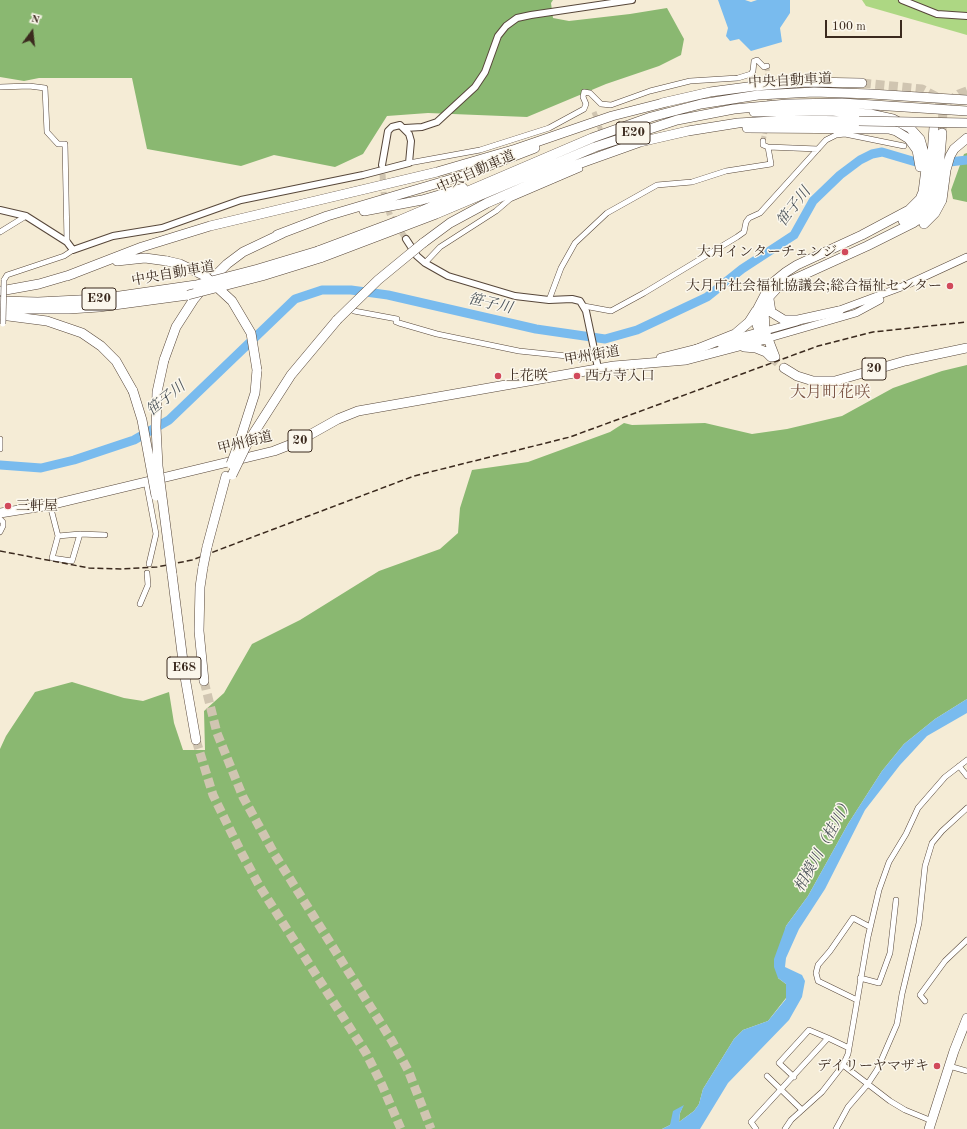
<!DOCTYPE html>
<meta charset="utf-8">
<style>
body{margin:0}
#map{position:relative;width:967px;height:1129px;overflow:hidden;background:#f5ecd6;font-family:"Old Standard TT",serif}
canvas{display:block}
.north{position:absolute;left:12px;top:12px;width:40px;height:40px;-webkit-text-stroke:3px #fbf7ec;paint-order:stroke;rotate:15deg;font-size:11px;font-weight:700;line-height:16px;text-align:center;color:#3b2a1e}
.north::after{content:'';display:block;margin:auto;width:14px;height:18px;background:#3b2a1e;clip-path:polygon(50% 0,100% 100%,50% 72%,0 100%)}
.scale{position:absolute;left:825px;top:20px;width:77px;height:18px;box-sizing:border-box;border:2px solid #3b2a1e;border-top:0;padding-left:5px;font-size:12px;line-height:14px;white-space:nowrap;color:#3b2a1e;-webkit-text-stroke:3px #fbf7ec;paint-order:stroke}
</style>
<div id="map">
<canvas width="967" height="1129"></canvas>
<div class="north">N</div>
<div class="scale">100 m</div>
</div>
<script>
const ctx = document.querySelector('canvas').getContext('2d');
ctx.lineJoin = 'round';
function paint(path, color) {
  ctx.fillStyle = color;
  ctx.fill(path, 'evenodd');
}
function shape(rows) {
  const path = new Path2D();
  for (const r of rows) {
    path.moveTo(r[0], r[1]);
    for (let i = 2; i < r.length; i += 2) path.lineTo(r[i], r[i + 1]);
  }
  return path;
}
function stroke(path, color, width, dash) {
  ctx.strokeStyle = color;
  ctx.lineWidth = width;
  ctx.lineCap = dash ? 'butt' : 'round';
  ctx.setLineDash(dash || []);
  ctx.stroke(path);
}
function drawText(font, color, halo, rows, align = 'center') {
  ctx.font = font + ' "Old Standard TT","Noto Serif JP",serif';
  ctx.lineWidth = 3;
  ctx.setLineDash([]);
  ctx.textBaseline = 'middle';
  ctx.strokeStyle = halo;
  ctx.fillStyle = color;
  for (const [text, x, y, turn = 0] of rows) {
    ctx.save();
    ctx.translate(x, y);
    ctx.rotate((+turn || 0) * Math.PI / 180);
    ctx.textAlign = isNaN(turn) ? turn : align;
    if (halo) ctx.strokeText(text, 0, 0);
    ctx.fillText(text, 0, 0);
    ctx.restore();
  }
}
paint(shape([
 [862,0,967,0,967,35,866,6]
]), '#add783');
paint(shape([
 [0,0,553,0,551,3,553,18,569,21,630,14,667,8,684,39,681,55,659,66,606,84,527,117,428,113,387,116,363,154,335,167,274,155,241,166,147,149,132,78,39,78,24,81,0,77],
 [967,153,967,202,953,199,951,190,964,154],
 [967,365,967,699,935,719,904,744,882,771,848,824,808,896,786,926,778,978,786,984,786,998,768,1021,743,1030,734,1039,703,1089,699,1104,694,1111,679,1122,680,1113,683,1106,670,1125,662,1129,0,1129,0,749,6,736,35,692,72,682,124,698,143,701,169,692,174,723,183,750,205,750,204,711,224,693,252,644,300,620,379,571,440,549,458,533,460,508,472,470,528,462,610,432,624,423,632,425,705,423,752,434,787,429,842,416,893,388,942,371]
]), '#8ab871');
paint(shape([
 [718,0,745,0,751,2,757,0,790,0,790,13,780,28,782,42,751,51,739,39,730,41,726,36,728,28],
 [967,699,967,713,927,736,900,765,865,810,825,889,799,929,786,958,785,967,802,975,805,981,802,997,789,1020,728,1083,700,1129,662,1129,670,1125,673,1111,684,1105,680,1113,679,1122,694,1111,699,1104,703,1089,734,1039,743,1030,768,1021,786,999,786,984,778,978,774,967,774,959,786,926,808,896,848,824,882,771,904,744,935,719]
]), '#79bbee');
stroke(shape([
 [941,163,967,160],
 [0,465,41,468,74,460,134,440,169,420,295,299,322,290,351,290,388,295,536,329,605,339,637,330,707,297,742,269,794,235,813,201,840,175,860,160,872,154,882,152,926,165]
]), '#79bbee', 9);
stroke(shape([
 [767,66,770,107],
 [594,112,603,136],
 [763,141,766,127]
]), '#d0c5b1', 5, [5, 2.5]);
stroke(shape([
 [382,165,384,198,390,215,406,239]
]), '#d0c5b1', 6, [6, 3]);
stroke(shape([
 [771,357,784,368]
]), '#d0c5b1', 9, [9, 4.5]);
stroke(shape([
 [862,83,922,89,935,96,943,107,942,133],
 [948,102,959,94,967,91],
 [204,681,217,733,243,797,275,855,392,1041,408,1070,431,1129],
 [196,740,213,795,241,852,260,887,366,1053,382,1085,401,1129]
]), '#d0c5b1', 9, [9, 4.5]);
const minor = shape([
 [0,87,29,86,45,88,47,132,58,144,65,144,67,242],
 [768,147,818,149],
 [409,163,480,150,549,128,584,109,586,104,583,97,584,92,590,93,601,104,611,105,650,91,690,81,738,78,751,74,753,71,754,61,757,60,764,67,767,66],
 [0,232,26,216],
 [425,263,440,247,496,211,510,199,580,169],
 [4,280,7,275,64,256,73,250],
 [549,300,561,268,575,243,607,213,657,185,692,182,726,171,771,164,768,147,763,145,763,141],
 [584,306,611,311,644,293,737,237,744,232,746,222,749,218,760,213,826,140,836,135,845,134,904,146],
 [354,311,397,319,396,322,399,323,437,334,519,351,596,359],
 [0,439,0,449],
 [146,481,156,534,149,564],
 [50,505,58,536,80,534,105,535],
 [0,519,3,522,3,526,0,532],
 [58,536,52,558,72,561,80,534],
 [140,604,148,585,147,573],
 [959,766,967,776],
 [860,978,879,983,890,953,896,900],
 [857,1000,818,981,816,973,818,965,830,951,853,918,870,927],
 [925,1001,920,995,945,961,967,940],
 [843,1065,890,1101,905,1110,932,1121],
 [949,1066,967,1071],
 [767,1076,802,1110],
 [794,1077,779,1063,809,1030,828,1038],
 [756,1129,751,1122,828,1038,849,1048],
 [785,1129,791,1120,822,1092,843,1065,848,1054,868,937,879,890,889,862,906,834,918,808,945,777,967,760],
 [836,1129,848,1107,867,1085,877,1070,897,1024,902,994,919,923,925,866,932,843,942,831,967,808]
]);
const tertiary = shape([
 [902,0,937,14,967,16],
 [405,128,422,127,437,122,475,87,485,72,498,36,506,26,517,18,531,15,632,0],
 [0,210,26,216,67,242,73,250,113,236,162,228,241,200,363,175,409,163,411,141,409,134,400,125,392,127,388,131,382,165],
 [406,239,417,256,425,263,448,276,515,296,549,300,572,299,580,301,586,311,598,368]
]);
const secondary = shape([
 [834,312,904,286,967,257],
 [765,331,797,322],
 [766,339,856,313,880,300]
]);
const trunk = shape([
 [721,343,765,331,775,357],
 [744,347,756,348,766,352,771,357],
 [661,358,701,348],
 [784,368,797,376,813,381,835,381,905,361,967,348],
 [0,513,50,505,274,451,297,442,338,419,358,411,614,366,686,360,766,339],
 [929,1129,954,1051,967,1018]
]);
const motorway = shape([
 [662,103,710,92,755,86,807,82,862,83],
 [754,112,830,111,870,114,893,119,910,128,920,139,924,153,926,169,923,192,920,199,909,210,862,235,797,265,786,272,770,285,757,310,757,325,760,333],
 [747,128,889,129,896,131,909,139,917,150,920,167],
 [364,211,422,200,463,188],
 [903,221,918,213,927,202,929,196,934,127],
 [924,224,935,213,942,200,946,170,950,156,954,149,967,138],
 [277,235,327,216,462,176,535,148],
 [423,243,450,223,487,203,570,167,640,142,688,131,738,123,790,120,859,121],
 [318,251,398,221,592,138,651,117,701,104,758,95,814,92,871,94,967,100],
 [320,258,436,214,595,147,677,120,734,109,787,104,842,103,967,111],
 [117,261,145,258,167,261],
 [67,276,142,247,210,226,437,172,516,149,612,116,667,102],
 [0,291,39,284,73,274],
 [769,299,771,312,784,320,798,320,839,311],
 [0,301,38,302,99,299,196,285],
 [0,309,69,309,99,307,188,295],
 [0,315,47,321,82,333,101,346,116,361,133,391],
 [765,331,764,309,769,297,779,286,867,246,913,223,925,215,933,203,937,192,942,133],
 [695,350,735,334,749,322,756,311],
 [164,360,176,327,194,299,204,287,227,264,243,252,283,233],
 [248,442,291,375,337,320],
 [239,443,255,393,257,370],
 [207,547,226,476],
 [203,567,200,587,199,631,204,681],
 [172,574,185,677,196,740]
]);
stroke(minor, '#57473a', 6);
stroke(tertiary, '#57473a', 8);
stroke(secondary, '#57473a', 8);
stroke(trunk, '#57473a', 10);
stroke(motorway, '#57473a', 10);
stroke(minor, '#fff', 5);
stroke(tertiary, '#fff', 6);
stroke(secondary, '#fff', 7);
stroke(trunk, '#fff', 9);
stroke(motorway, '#fff', 9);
stroke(shape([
 [0,551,89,568,121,569,157,567,192,560,414,476,570,437,818,346,873,332,967,322]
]), '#3b2a1e', 1.5, [6, 3]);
const minorBridge = shape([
 [3,324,4,280]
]);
const motorwayBridge = shape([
 [859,121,967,123],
 [167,261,180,264,205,276,232,301,251,333,257,370],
 [196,285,258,269,318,251],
 [188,295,262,276,320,258],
 [337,320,378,280,423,243],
 [164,360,157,392,156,427,158,466,172,574],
 [133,391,142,420,156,496],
 [231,464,239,443],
 [232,475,248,442],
 [203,567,207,547]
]);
stroke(minorBridge, '#57473a', 6, []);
stroke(motorwayBridge, '#57473a', 10, []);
stroke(minorBridge, '#fff', 5);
stroke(motorwayBridge, '#fff', 9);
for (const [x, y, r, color] of [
 [845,252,4,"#d1495b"],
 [950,286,4,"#d1495b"],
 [498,376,4,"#d1495b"],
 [577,376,4,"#d1495b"],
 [8,506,4,"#d1495b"],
 [937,1066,4,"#d1495b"]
]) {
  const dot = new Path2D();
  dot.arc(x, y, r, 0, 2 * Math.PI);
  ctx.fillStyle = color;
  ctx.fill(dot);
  stroke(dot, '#fbf7ec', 1.5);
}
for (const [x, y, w] of [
 [633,133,34],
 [99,299,34],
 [874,369,24],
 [300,441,24],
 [184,668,34]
]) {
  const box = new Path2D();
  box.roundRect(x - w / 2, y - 11, w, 22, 3);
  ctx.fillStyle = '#fbf7ec';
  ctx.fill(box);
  stroke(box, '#3b2a1e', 1);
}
drawText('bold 13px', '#3b2a1e', null, [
 ["E20",633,133],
 ["E20",99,299],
 ["20",874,369],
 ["20",300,441],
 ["E68",184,668]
]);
drawText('14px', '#3b2a1e', '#fbf7ec', [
 ["中央自動車道",790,81,-3],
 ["中央自動車道",476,172,-24],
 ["中央自動車道",173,274,-10],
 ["甲州街道",592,356,-10],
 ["甲州街道",245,443,-14]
]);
drawText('14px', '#3b2a1e', '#fbf7ec', [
 ["大月インターチェンジ",837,252],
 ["大月市社会福祉協議会;総合福祉センター",942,286],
 ["上花咲",506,376,"left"],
 ["西方寺入口",585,376,"left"],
 ["三軒屋",16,506,"left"],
 ["デイリーヤマザキ",929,1066]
], 'right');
drawText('italic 15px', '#4e565c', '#fbf7ec', [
 ["笹子川",794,207,-53],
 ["笹子川",490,304,13],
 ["笹子川",166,399,-39],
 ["相模川（桂川）",824,845,-61]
]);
drawText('16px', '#7c5646', '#fbf7ec', [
 ["大月町花咲",830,393]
]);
</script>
